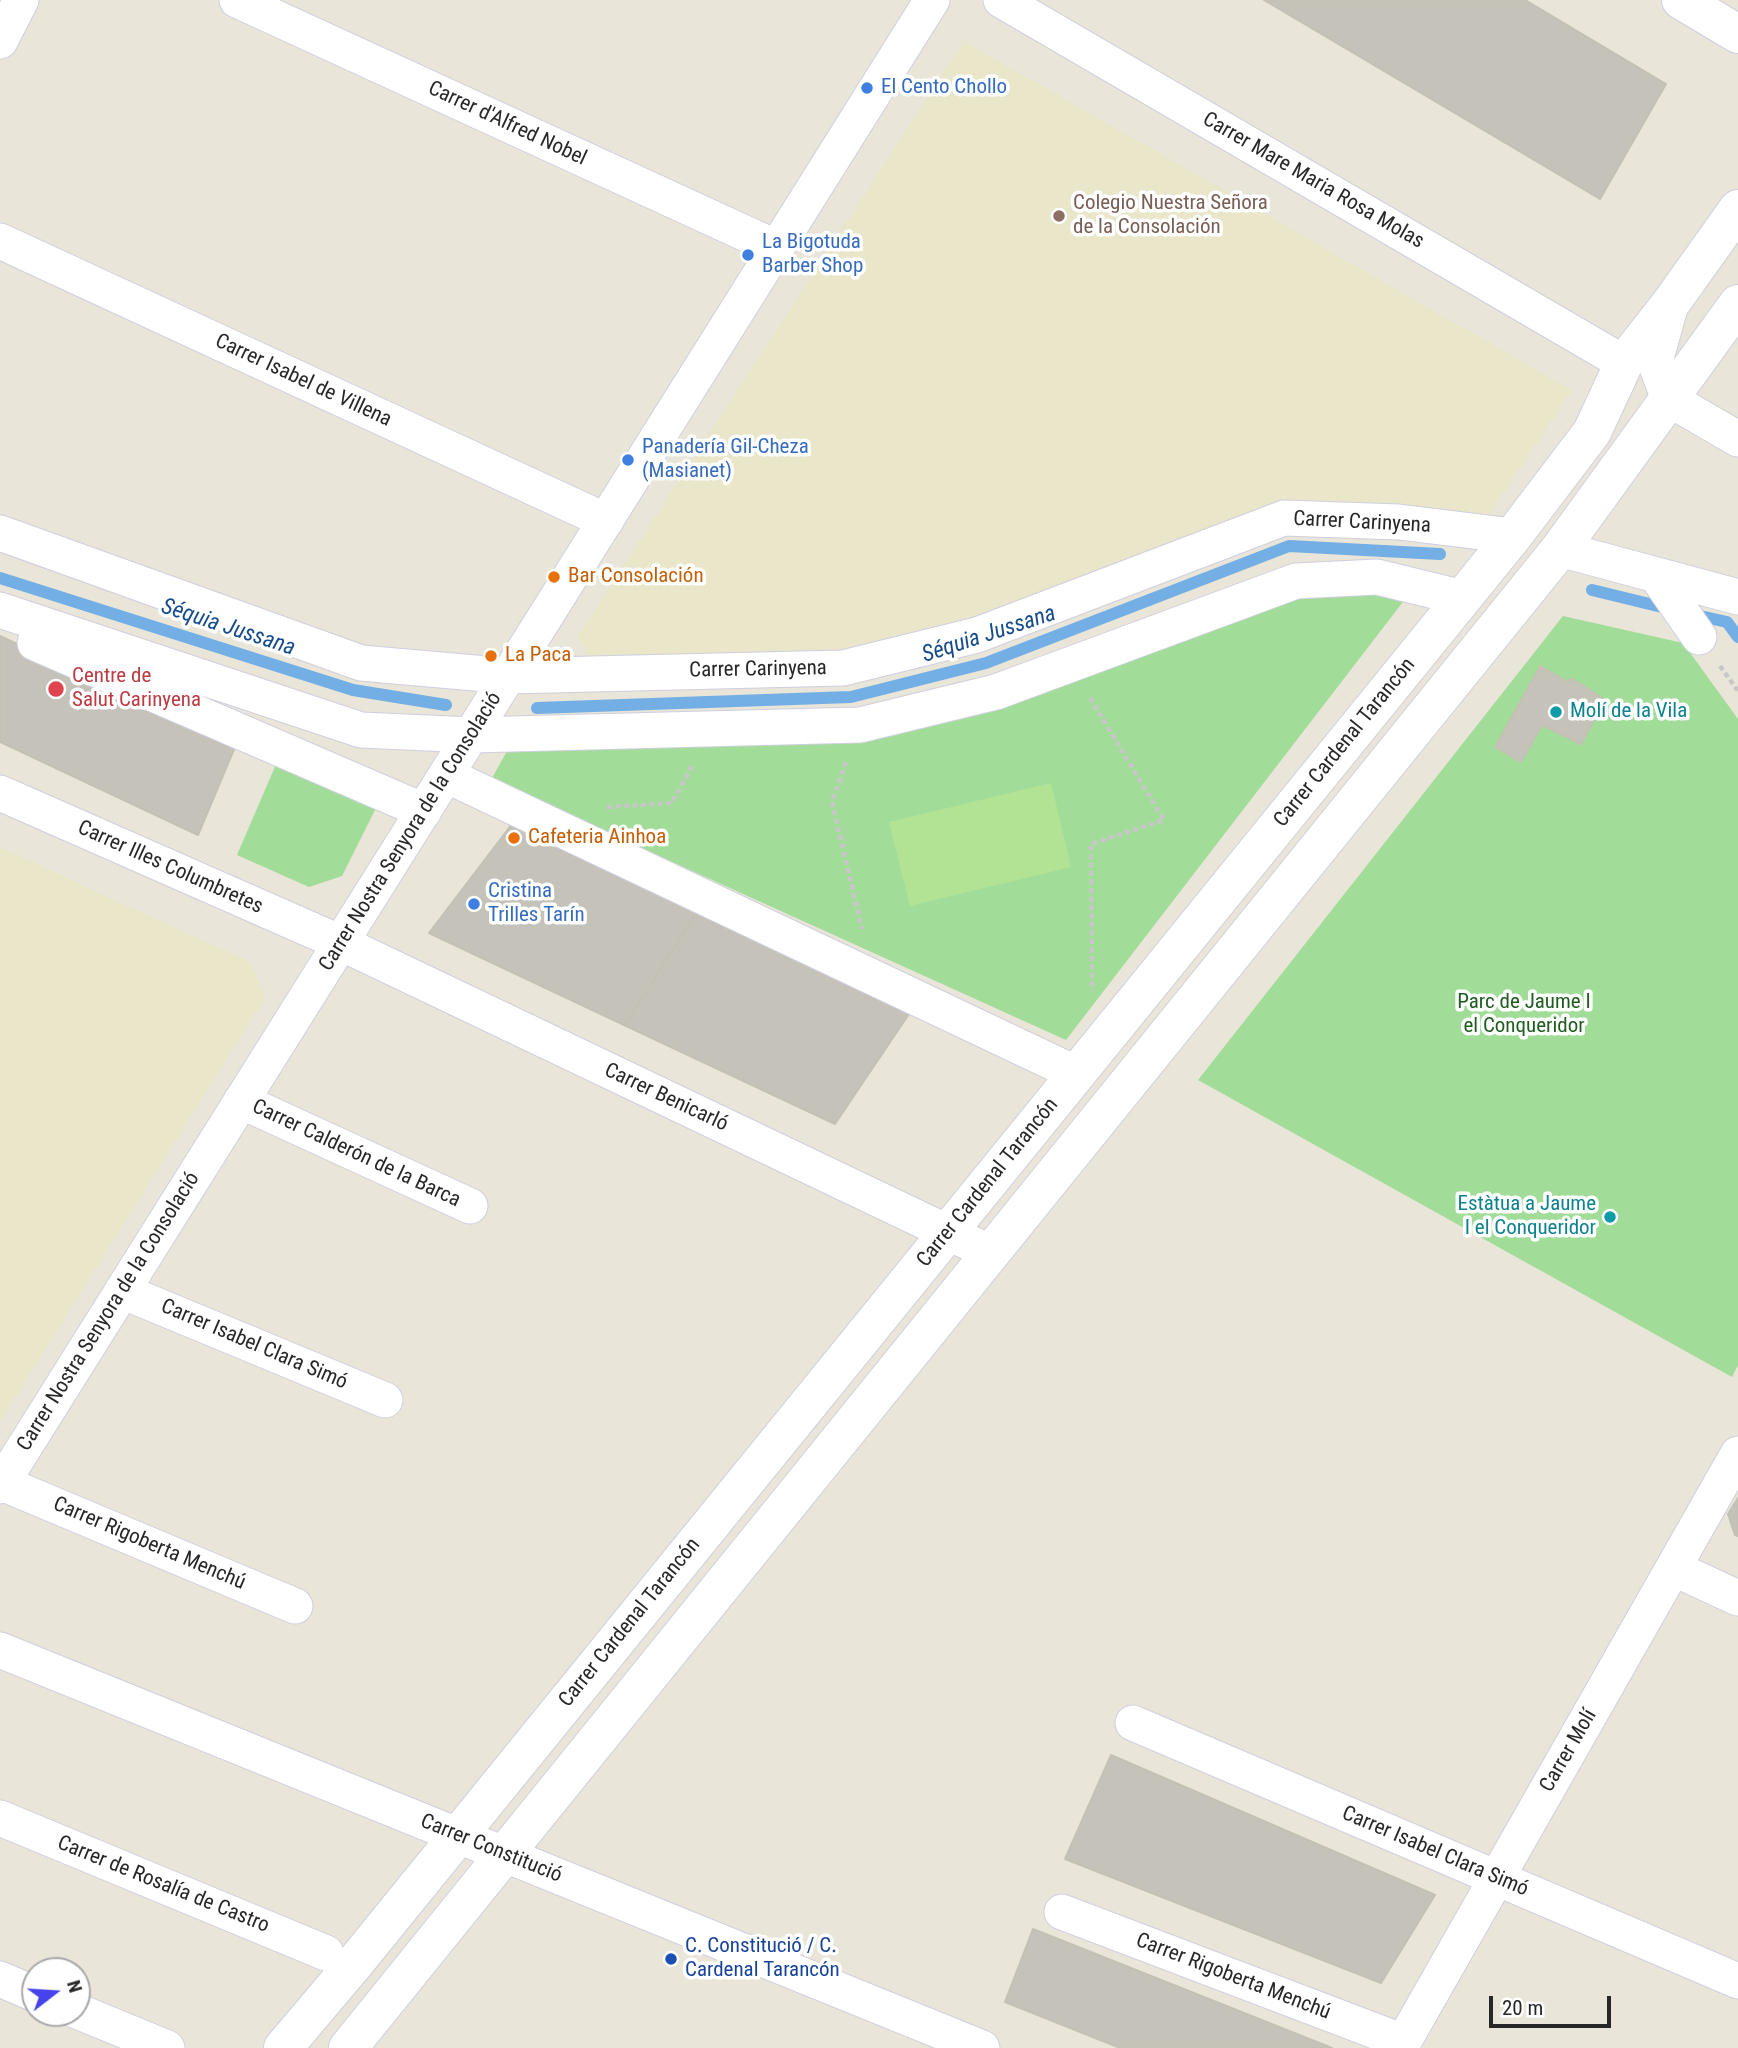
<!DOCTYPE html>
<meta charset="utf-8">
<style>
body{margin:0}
#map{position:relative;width:1738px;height:2048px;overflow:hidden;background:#e9e5d9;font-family:"Roboto Condensed",sans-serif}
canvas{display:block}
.north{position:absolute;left:21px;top:1957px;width:70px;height:70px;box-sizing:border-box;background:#fff;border:2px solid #a9a9a9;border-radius:50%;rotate:73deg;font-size:19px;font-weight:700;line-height:28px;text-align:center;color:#272727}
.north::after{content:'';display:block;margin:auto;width:24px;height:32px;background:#4643ec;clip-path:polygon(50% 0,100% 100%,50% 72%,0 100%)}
.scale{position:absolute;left:1489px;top:1996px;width:122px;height:32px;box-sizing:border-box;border:4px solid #272727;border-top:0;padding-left:9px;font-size:21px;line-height:24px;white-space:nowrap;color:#272727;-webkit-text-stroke:5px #fff;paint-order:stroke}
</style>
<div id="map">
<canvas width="1738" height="2048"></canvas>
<div class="north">N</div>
<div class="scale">20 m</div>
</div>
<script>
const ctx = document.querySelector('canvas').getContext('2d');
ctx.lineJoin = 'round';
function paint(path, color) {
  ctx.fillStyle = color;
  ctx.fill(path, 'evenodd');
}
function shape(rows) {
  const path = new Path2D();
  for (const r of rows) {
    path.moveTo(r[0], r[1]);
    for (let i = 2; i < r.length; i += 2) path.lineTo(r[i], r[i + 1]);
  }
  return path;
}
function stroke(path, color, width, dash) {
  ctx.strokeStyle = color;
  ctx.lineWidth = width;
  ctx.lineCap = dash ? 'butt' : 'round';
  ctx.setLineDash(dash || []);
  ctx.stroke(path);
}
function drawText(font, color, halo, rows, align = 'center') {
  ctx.font = font + ' "Roboto Condensed",sans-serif';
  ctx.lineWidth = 7;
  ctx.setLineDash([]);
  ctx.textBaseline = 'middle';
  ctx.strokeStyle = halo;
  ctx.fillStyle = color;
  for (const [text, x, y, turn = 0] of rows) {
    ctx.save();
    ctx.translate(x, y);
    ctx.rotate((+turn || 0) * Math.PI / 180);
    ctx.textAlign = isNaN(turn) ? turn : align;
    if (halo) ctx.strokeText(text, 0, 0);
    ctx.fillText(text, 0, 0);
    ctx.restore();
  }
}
paint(shape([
 [964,41,1572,390,1483,524,1397,506,984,616,843,657,589,658,578,636],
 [0,847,252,963,265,998,0,1422]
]), '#eae6ca');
paint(shape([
 [1362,592,1406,598,1066,1040,491,780,507,751,763,741,1299,596],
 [1563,616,1683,643,1738,719,1738,1365,1732,1377,1198,1080],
 [277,762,377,806,342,876,309,887,237,855]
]), '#a2dc99');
paint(shape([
 [1051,783,1071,867,910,906,889,822]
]), '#b2e395');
stroke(shape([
 [0,578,353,690,446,705],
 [1592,590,1670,609],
 [1691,614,1727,622,1738,637],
 [537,708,851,697,986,663,1289,546,1440,554]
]), '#73afe5', 12);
const building = shape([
 [1264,0,1525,0,1666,84,1600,199,1264,0],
 [0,636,235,747,198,835,0,742,0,636],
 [1540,666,1568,682,1571,678,1605,700,1581,744,1542,725,1521,762,1495,747,1540,666],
 [512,824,699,910,624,1025,429,933,512,824],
 [699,910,913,1008,835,1124,624,1025,699,910],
 [1738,1498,1738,1536,1735,1535,1728,1514,1738,1498],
 [1111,1755,1435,1895,1381,1983,1065,1859,1111,1755],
 [1033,1929,1332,2048,1120,2048,1005,2002,1033,1929]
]);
paint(building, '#c4c2b9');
stroke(building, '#c4c1b4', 2);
const street = shape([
 [237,0,777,248],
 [1001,0,1624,363],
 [0,41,21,0],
 [0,241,606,521],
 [1671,304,1655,362,1669,399,1738,439],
 [0,533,361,663,509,676,843,668,977,635,1284,518,1399,522,1513,536],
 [1560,549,1738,597],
 [1656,575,1699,637],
 [0,610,361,730,472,735,860,725,996,692,1296,581,1377,577,1463,598],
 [35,643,424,811],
 [446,775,1077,1074],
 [0,793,341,943,991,1253],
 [241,1101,470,1206],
 [122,1291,385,1400],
 [2,1483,295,1606],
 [0,1486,932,0],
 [1673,1568,1738,1598],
 [0,1650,982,2048],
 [1133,1723,1738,1981],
 [0,1818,326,1953],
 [1062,1912,1404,2042],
 [0,1979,35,1994],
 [77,2011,167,2048],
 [1400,2048,1738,1454]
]);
const secondary = shape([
 [1681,0,1738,34],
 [283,2048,354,1964,1513,536,1592,432,1624,363,1671,303,1738,209],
 [348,2048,1560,549,1738,304]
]);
stroke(street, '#cfcfdf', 37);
stroke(secondary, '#cfcfdf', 40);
stroke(shape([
 [1720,666,1738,691],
 [1090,698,1164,820,1091,844,1092,991],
 [846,762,832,802,862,929],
 [607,807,672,803,692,766]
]), '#c7c7c7', 4.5, [5, 3.5]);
stroke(street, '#fff', 35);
stroke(secondary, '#fff', 38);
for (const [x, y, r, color] of [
 [867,88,7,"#3f7fe0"],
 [1059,216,7,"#8d6e63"],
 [748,255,7,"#3f7fe0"],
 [628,460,7,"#3f7fe0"],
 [554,577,7,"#e8710a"],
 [491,656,7,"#e8710a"],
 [56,689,9,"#e0444e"],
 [1556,712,7,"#0f9aa8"],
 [514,838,7,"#e8710a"],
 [474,904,7,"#3f7fe0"],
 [1610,1217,7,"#0f9aa8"],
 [671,1959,7,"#1a4fb4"]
]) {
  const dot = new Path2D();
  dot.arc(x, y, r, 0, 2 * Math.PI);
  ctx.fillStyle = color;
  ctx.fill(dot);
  stroke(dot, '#fff', 2.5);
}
drawText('21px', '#366cbe', '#fff', [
 ["El Cento Chollo",881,88],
 ["La Bigotuda",762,243],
 ["Barber Shop",762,267],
 ["Panadería Gil-Cheza",642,448],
 ["(Masianet)",642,472],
 ["Cristina",488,892],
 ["Trilles Tarín",488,916]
], 'left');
drawText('21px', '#272727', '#fff', [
 ["Carrer d'Alfred Nobel",507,124,25],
 ["Carrer Mare Maria Rosa Molas",1313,181,30],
 ["Carrer Isabel de Villena",303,381,25],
 ["Carrer Carinyena",1362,523,3],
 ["Carrer Carinyena",758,670,-1],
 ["Carrer Cardenal Tarancón",1345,743,-51],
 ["Carrer Nostra Senyora de la Consolació",411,832,-58],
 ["Carrer Illes Columbretes",170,868,24],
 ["Carrer Benicarló",666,1098,25],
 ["Carrer Calderón de la Barca",356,1154,25],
 ["Carrer Cardenal Tarancón",988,1183,-51],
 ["Carrer Nostra Senyora de la Consolació",109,1312,-58],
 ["Carrer Isabel Clara Simó",254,1345,23],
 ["Carrer Rigoberta Menchú",149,1544,23],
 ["Carrer Cardenal Tarancón",630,1623,-51],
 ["Carrer Molí",1569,1751,-60],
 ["Carrer Constitució",491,1849,22],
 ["Carrer Isabel Clara Simó",1435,1852,23],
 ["Carrer de Rosalía de Castro",163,1885,22],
 ["Carrer Rigoberta Menchú",1233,1977,21]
]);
drawText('21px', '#785e54', '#fff', [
 ["Colegio Nuestra Señora",1073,204],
 ["de la Consolación",1073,228]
], 'left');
drawText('21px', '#c56008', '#fff', [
 ["Bar Consolación",568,577],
 ["La Paca",505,656],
 ["Cafeteria Ainhoa",528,838]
], 'left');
drawText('21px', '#be3a42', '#fff', [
 ["Centre de",72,677],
 ["Salut Carinyena",72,701]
], 'left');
drawText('21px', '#0d838f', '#fff', [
 ["Molí de la Vila",1570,712],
 ["Estàtua a Jaume",1596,1205,"right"],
 ["I el Conqueridor",1596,1229,"right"]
], 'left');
drawText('21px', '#1e5d1e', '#fff', [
 ["Parc de Jaume I",1524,1003],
 ["el Conqueridor",1524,1027]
]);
drawText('21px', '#164399', '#fff', [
 ["C. Constitució / C.",685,1947],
 ["Cardenal Tarancón",685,1971]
], 'left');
drawText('italic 23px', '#164c8c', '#fff', [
 ["Séquia Jussana",228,628,18],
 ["Séquia Jussana",989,635,-18]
]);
</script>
